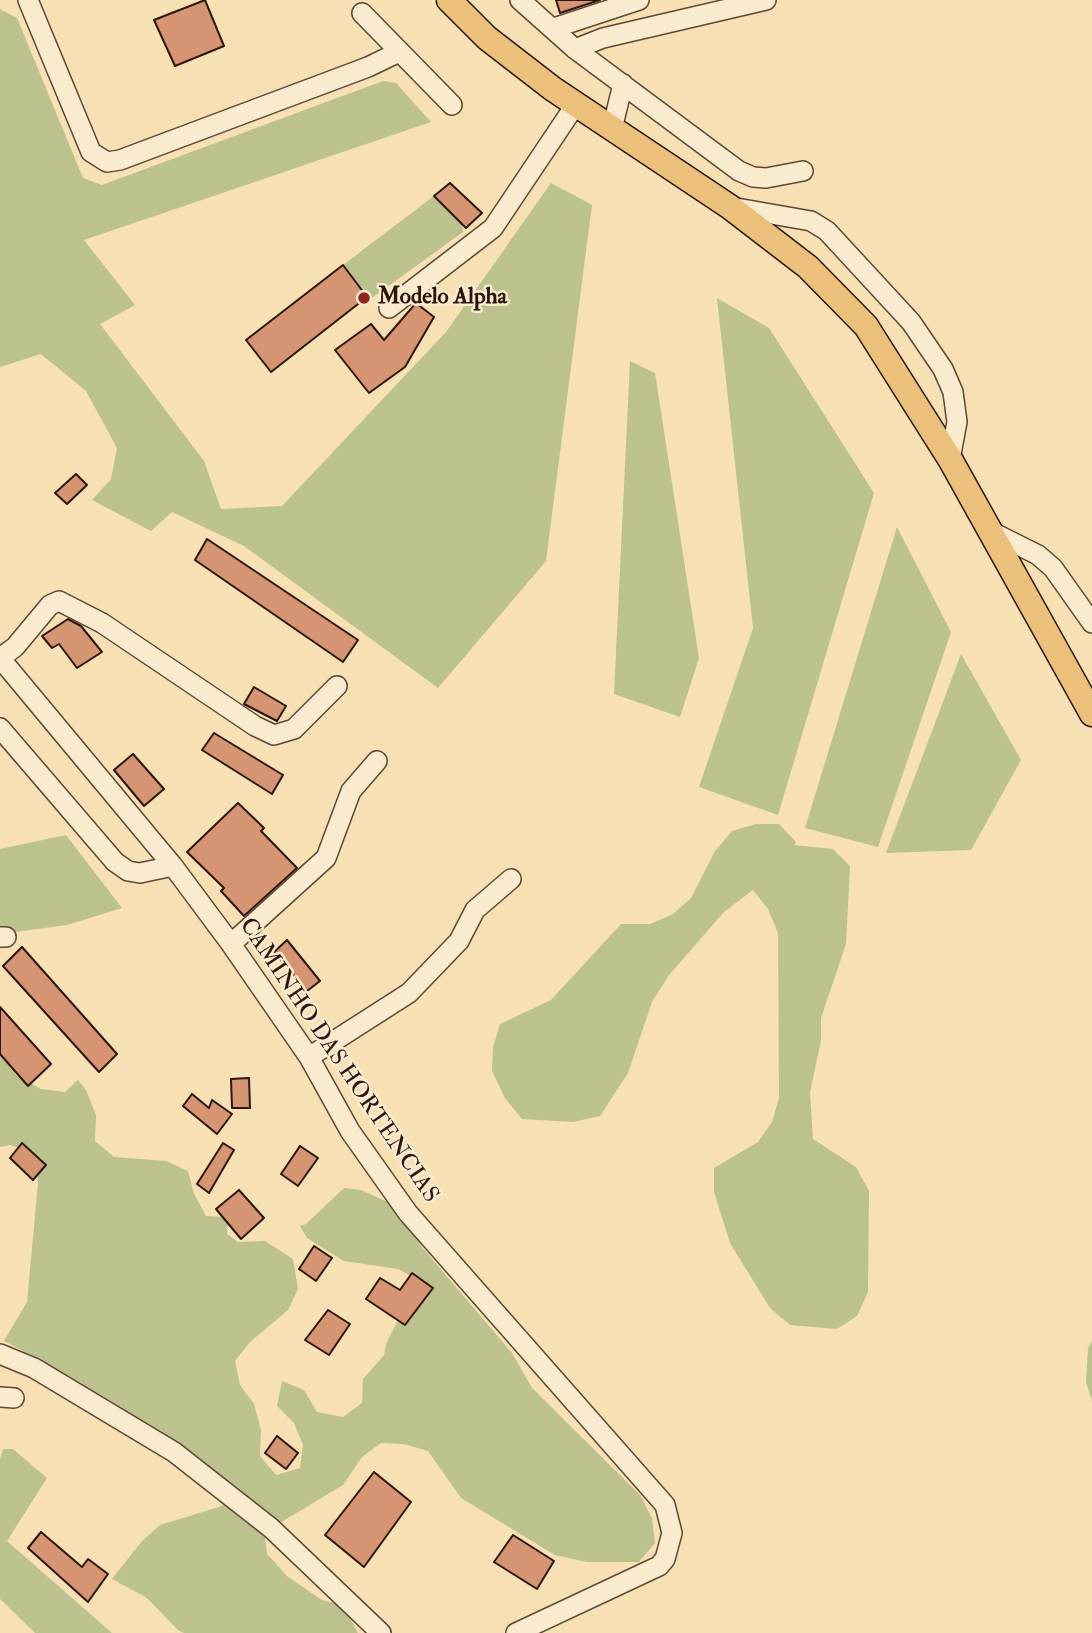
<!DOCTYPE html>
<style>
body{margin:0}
canvas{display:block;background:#f6e0b4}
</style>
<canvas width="1092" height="1633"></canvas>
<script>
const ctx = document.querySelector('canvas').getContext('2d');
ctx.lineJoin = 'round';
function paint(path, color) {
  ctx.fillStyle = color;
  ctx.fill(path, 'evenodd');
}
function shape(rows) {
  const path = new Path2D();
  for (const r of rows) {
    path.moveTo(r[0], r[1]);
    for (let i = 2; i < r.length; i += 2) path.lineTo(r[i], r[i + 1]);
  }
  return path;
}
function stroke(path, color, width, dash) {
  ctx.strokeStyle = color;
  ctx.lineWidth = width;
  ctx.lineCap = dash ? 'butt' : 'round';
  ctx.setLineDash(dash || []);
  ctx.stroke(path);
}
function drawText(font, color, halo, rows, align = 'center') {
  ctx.font = font + ' "IM FELL Double Pica",serif';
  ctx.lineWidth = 5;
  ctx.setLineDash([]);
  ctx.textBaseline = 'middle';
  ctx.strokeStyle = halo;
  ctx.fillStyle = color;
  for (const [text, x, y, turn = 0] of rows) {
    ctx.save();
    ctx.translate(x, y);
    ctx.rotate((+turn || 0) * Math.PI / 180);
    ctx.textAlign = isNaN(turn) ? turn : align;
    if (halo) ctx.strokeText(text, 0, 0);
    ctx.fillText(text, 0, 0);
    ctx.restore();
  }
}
paint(shape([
 [0,9,17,18,83,178,102,185,383,81,396,83,431,122,84,240,135,305,100,324,204,461,221,509,282,506,446,332,551,183,592,205,546,561,438,688,244,546,172,512,151,531,92,500,111,479,117,448,86,391,41,354,0,367],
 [434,196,462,224,463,232,369,300,343,265],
 [717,298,769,328,874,493,778,815,699,787,753,628],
 [630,361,655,373,699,658,680,717,614,694],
 [897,527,951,632,878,847,805,828],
 [961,654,1021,760,971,850,886,853],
 [756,824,779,824,796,842,794,845,833,849,850,866,846,944,821,1018,821,1041,810,1092,813,1139,856,1167,869,1191,868,1292,857,1316,837,1329,790,1325,770,1308,730,1243,714,1192,714,1168,758,1142,772,1122,779,1098,778,933,768,909,753,890,724,912,669,975,652,1002,628,1073,600,1116,573,1122,522,1119,505,1098,492,1071,493,1047,500,1024,551,1000,621,924,650,924,673,914,691,898,715,851,732,831],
 [66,835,122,908,67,925,0,934,0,849],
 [0,1043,16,1075,41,1089,65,1092,78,1080,86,1090,96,1115,95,1141,114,1157,166,1161,188,1171,194,1194,206,1216,228,1217,227,1234,238,1242,265,1241,293,1259,298,1289,288,1310,250,1342,235,1361,240,1385,254,1404,261,1430,260,1456,276,1475,300,1468,303,1445,294,1423,277,1406,282,1381,304,1390,317,1412,343,1417,362,1403,363,1379,384,1355,386,1344,401,1314,412,1314,425,1299,426,1284,398,1269,344,1261,307,1238,300,1226,306,1224,344,1188,361,1190,399,1207,421,1246,512,1353,532,1388,640,1495,652,1518,655,1543,639,1562,587,1562,555,1555,461,1498,428,1451,404,1444,381,1443,362,1457,343,1485,273,1527,265,1538,267,1554,288,1577,322,1600,343,1605,358,1633,184,1633,178,1630,147,1598,112,1579,142,1541,160,1525,222,1506,225,1499,120,1410,50,1365,4,1341,27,1302,38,1183,36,1162,28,1151,10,1145,0,1147],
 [1092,1341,1092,1401,1086,1382,1088,1348],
 [3,1449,13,1449,47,1478,7,1541,112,1633,35,1633,0,1599,0,1459]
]), '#bbc28e');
const building = shape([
 [205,0,224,46,175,66,154,20,205,0],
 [556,0,600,0,560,13,556,0],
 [450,183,482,213,466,228,434,196,450,183],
 [343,265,367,297,271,372,246,340,343,265],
 [416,303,434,317,405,367,369,393,335,350,371,324,384,340,416,303],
 [76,474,87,485,67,504,55,493,76,474],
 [207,539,358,640,343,662,195,560,207,539],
 [68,619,81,626,102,652,77,668,59,644,52,648,42,636,68,619],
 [254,687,286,706,277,721,244,704,254,687],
 [214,733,283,775,272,794,202,750,214,733],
 [133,754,164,789,144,806,114,770,133,754],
 [238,803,264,828,261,831,297,868,244,916,221,891,224,888,187,852,238,803],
 [287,940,320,981,307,991,274,952,287,940],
 [22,947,117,1054,99,1072,3,966,22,947],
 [0,1007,51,1064,28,1086,0,1054,0,1007],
 [249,1078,250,1108,232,1108,231,1079,249,1078],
 [192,1094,209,1108,212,1100,232,1114,217,1134,183,1106,192,1094],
 [22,1143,46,1165,33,1180,10,1158,22,1143],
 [223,1143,234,1150,209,1193,197,1184,223,1143],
 [300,1146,318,1158,298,1186,281,1174,300,1146],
 [239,1190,264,1218,241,1239,216,1209,239,1190],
 [314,1246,332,1258,316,1281,299,1269,314,1246],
 [412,1273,433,1288,405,1325,366,1299,380,1278,400,1290,412,1273],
 [328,1310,350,1324,329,1355,305,1340,328,1310],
 [277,1436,298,1453,286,1469,265,1453,277,1436],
 [374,1472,411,1502,364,1567,325,1535,374,1472],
 [41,1532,82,1567,88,1559,108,1574,88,1602,28,1548,41,1532],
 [513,1535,554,1561,537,1589,494,1562,513,1535]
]);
paint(building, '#d59572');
stroke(building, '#2b160b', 2);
const minor = shape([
 [28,0,91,152,107,162,120,160,368,67,397,53],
 [520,0,575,49,739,171,753,177,766,178,803,171],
 [362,13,452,105],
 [554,28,639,0],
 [575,49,603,38,766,0],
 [612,129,623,84],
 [731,207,811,221,827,231,911,322,943,369,953,392,957,422,950,459],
 [389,308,493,228,576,104],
 [992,532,1038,555,1053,568,1092,623],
 [0,658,173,866,231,944,309,1057,350,1131,408,1213,665,1505,672,1533,665,1559,659,1566,516,1633],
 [0,658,15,647,50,605,59,601,102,623,255,726,274,735,294,729,337,686],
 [0,728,115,862,128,871,140,873,173,866],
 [0,937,6,937],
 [231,944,326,858,351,791,377,761],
 [309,1057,409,993,459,941,475,910,511,879],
 [0,1354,34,1368,174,1452,271,1528,381,1633],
 [0,1397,14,1398]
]);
const major = shape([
 [449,0,487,38,553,89,730,207,808,267,866,326,950,459,1092,714]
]);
stroke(minor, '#5e4835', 22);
stroke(major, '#2b160b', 27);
stroke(minor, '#f9ebce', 19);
stroke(major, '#ebc07a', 24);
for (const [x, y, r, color] of [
 [364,298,7,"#8f2418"]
]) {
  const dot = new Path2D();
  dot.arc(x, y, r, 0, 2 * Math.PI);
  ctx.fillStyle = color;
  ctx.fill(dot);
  stroke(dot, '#f9ebce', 2.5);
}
drawText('bold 23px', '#2b160b', '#f9ebce', [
 ["Modelo Alpha",378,298]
], 'left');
drawText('23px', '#2b160b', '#f9ebce', [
 ["CAMINHO DAS HORTENCIAS",338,1061,56]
]);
</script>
